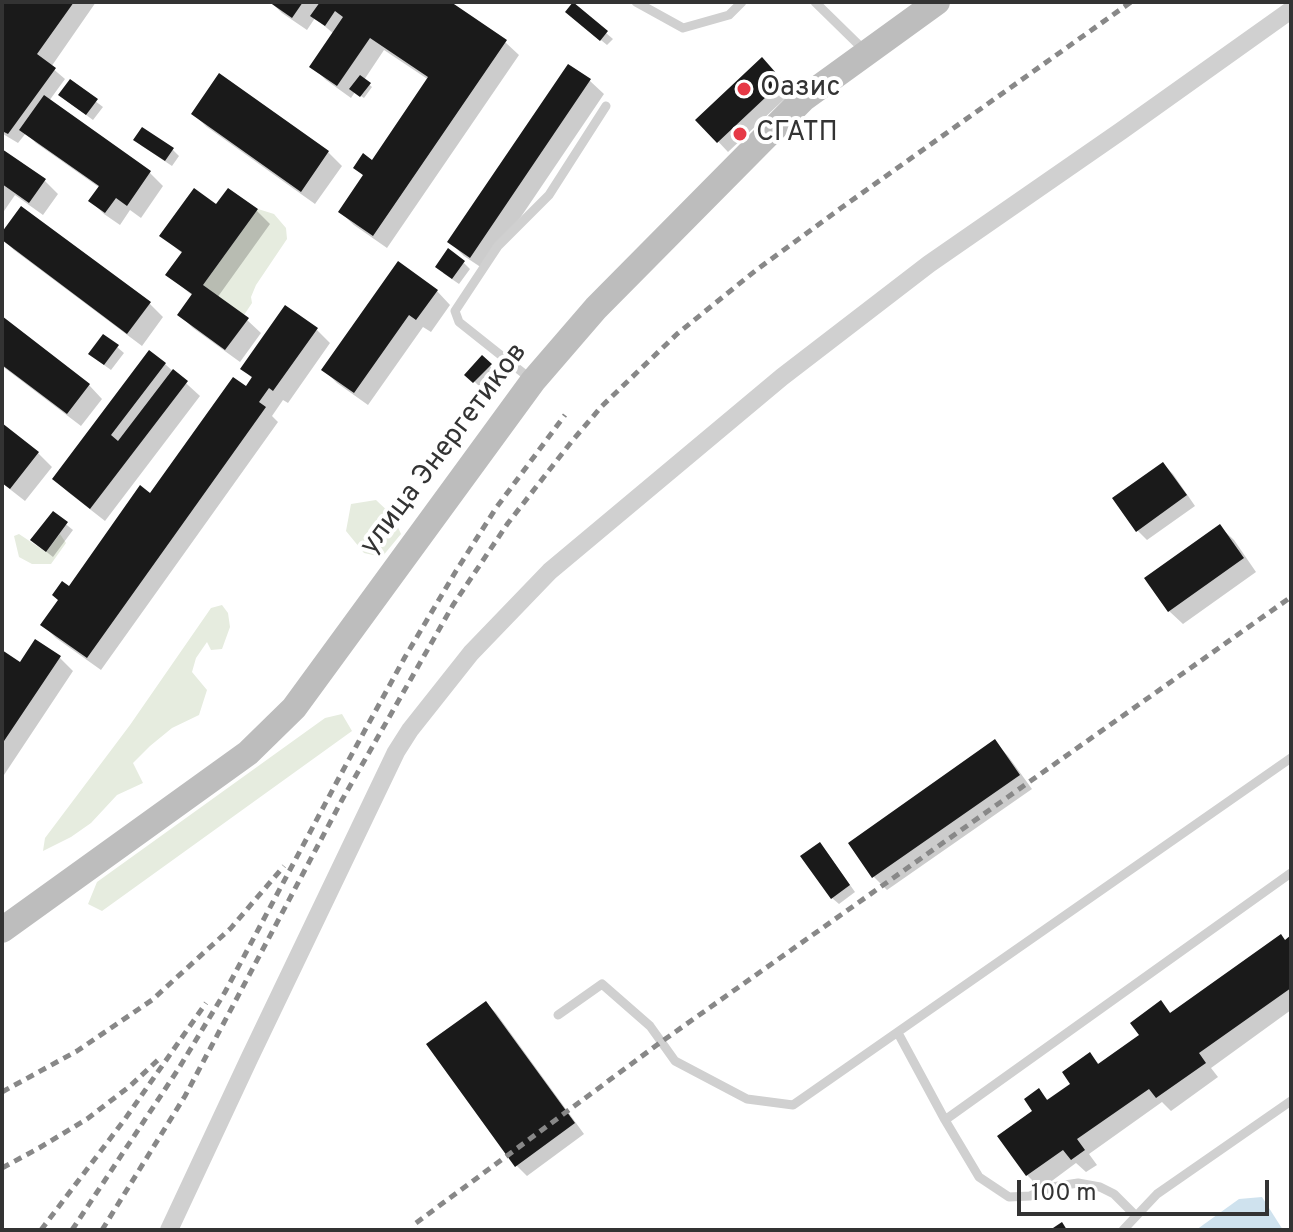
<!DOCTYPE html>
<meta charset="utf-8">
<style>
body{margin:0}
#map{position:relative;width:1293px;height:1232px;overflow:hidden;background:#fff;font-family:Overpass,sans-serif}
canvas{display:block}
.frame{position:absolute;inset:0;border:4px solid #333;pointer-events:none}
.scale{position:absolute;left:1017px;top:1180px;width:252px;height:36px;box-sizing:border-box;border:4px solid #333;border-top:0;padding-left:10px;font-size:24px;line-height:28px;white-space:nowrap;color:#333;-webkit-text-stroke:6px #fff;paint-order:stroke}
</style>
<div id="map">
<canvas width="1293" height="1232"></canvas>
<div class="frame"></div>
<div class="scale">100 m</div>
</div>
<script>
const ctx = document.querySelector('canvas').getContext('2d');
ctx.lineJoin = 'round';
function paint(path, color) {
  ctx.fillStyle = color;
  ctx.fill(path, 'evenodd');
}
function shape(rows) {
  const path = new Path2D();
  for (const r of rows) {
    path.moveTo(r[0], r[1]);
    for (let i = 2; i < r.length; i += 2) path.lineTo(r[i], r[i + 1]);
  }
  return path;
}
function stroke(path, color, width, dash) {
  ctx.strokeStyle = color;
  ctx.lineWidth = width;
  ctx.lineCap = dash ? 'butt' : 'round';
  ctx.setLineDash(dash || []);
  ctx.stroke(path);
}
function drawText(font, color, halo, rows, align = 'center') {
  ctx.font = font + ' Overpass,sans-serif';
  ctx.lineWidth = 8;
  ctx.setLineDash([]);
  ctx.textBaseline = 'middle';
  ctx.strokeStyle = halo;
  ctx.fillStyle = color;
  for (const [text, x, y, turn = 0] of rows) {
    ctx.save();
    ctx.translate(x, y);
    ctx.rotate((+turn || 0) * Math.PI / 180);
    ctx.textAlign = isNaN(turn) ? turn : align;
    if (halo) ctx.strokeText(text, 0, 0);
    ctx.fillText(text, 0, 0);
    ctx.restore();
  }
}
paint(shape([
 [258,209,274,214,286,228,287,239,256,285,251,297,252,303,244,315,203,285],
 [376,500,393,516,401,534,382,557,364,553,346,531,351,504],
 [19,534,46,552,60,534,66,543,51,564,32,564,19,557,14,536],
 [222,605,228,613,230,627,222,649,211,650,207,642,196,658,192,672,207,690,199,715,172,728,150,746,133,763,143,783,117,795,91,823,71,837,43,851,45,838,130,725,211,608],
 [342,714,352,731,102,911,88,904,97,882,325,718]
]), '#e6ecdf');
paint(shape([
 [1262,1197,1283,1230,1196,1230,1239,1199]
]), '#cfe2ee');
paint(shape([
 [2,2,96,2,51,67,65,79,49,101,150,173,163,186,141,218,130,210,120,225,104,214,91,201,100,188,36,143,26,133,18,143,3,134,2,136],
 [271,2,447,2,505,42,519,55,387,248,354,225,340,212,364,176,355,167,373,162,429,80,384,50,364,80,372,87,364,98,355,92,351,98,326,80,312,66,334,34,315,18,307,30,282,13],
 [574,18,606,33,613,39,607,45],
 [762,60,792,92,728,152,698,120],
 [569,66,590,81,604,94,485,270,464,256,450,242],
 [70,82,103,107,93,120,67,101],
 [193,114,328,152,342,166,315,204,207,127],
 [136,140,172,149,179,156,172,166,142,146],
 [2,151,44,180,58,194,43,215,15,195,2,214],
 [217,207,257,211,270,224,217,298,247,320,261,333,240,362,193,328,180,315,193,296,168,275,183,254,162,236],
 [22,208,150,304,163,317,142,346,14,250,2,238,2,235],
 [464,263,470,269,459,284,443,273],
 [437,291,450,305,431,332,423,327,368,405,337,383,324,370],
 [2,319,89,385,102,399,81,426,2,366],
 [317,330,330,343,288,403,283,400,272,416,278,422,101,670,56,638,43,625,69,589,253,379,242,368],
 [117,347,124,353,111,370,97,360],
 [482,358,496,372,481,388,467,374],
 [165,364,200,396,105,521,68,492,54,479],
 [2,425,38,453,52,467,25,501,2,483],
 [1163,464,1173,474,1195,506,1147,540,1137,530],
 [53,514,73,530,53,557,39,546],
 [1220,527,1234,540,1256,572,1183,624,1169,611],
 [2,652,20,664,59,657,73,671,2,778],
 [995,742,1008,756,1032,789,887,890,874,877,851,843],
 [826,851,855,892,839,904,832,898],
 [1291,938,1291,1010,1211,1068,1218,1077,1171,1111,1162,1102,1089,1154,1097,1165,1086,1172,1076,1163,1041,1189,1027,1175,1039,1091,1049,1101,1072,1084,1090,1055,1100,1065,1141,1035,1161,1003,1172,1014],
 [486,1003,496,1013,584,1134,527,1176,517,1166,429,1045]
]), '#0003');
paint(shape([
 [2,2,74,2,37,54,56,68,8,134,2,131],
 [269,2,303,2,292,18],
 [320,2,451,2,507,40,373,236,338,212,363,175,353,168,363,153,372,160,428,77,370,38,337,86,309,67,343,17,335,11,325,26,310,16],
 [573,2,608,31,600,41,565,12],
 [762,57,783,81,717,143,695,120],
 [568,64,591,79,470,258,447,242],
 [219,73,329,151,301,192,191,114],
 [360,75,371,83,360,97,349,89],
 [70,79,98,99,86,115,58,95],
 [44,95,151,171,127,206,116,198,105,213,88,201,99,186,19,130],
 [142,127,174,148,165,161,133,140],
 [2,149,46,179,29,203,2,184],
 [194,188,216,204,228,188,258,209,203,285,249,318,225,350,177,315,192,294,165,275,182,252,159,236],
 [21,206,151,302,127,334,2,240,2,232],
 [448,248,465,261,452,279,435,267],
 [398,261,438,290,416,320,409,315,354,393,321,370],
 [285,305,318,328,273,391,269,388,259,402,266,407,87,658,40,625,58,600,52,595,62,581,69,586,140,485,150,493,233,377,246,386,252,377,240,369],
 [2,316,90,384,67,414,2,365],
 [103,334,119,345,104,365,88,354],
 [149,350,166,363,111,435,118,441,173,369,188,381,90,509,52,479],
 [482,355,492,364,473,383,464,375],
 [2,423,39,452,10,489,2,483],
 [1163,462,1187,495,1136,532,1112,498],
 [53,511,68,522,46,552,30,540],
 [1220,524,1244,558,1168,612,1144,578],
 [35,639,61,656,2,744,2,650,20,662],
 [995,739,1020,775,872,878,848,843],
 [820,842,850,885,831,899,800,856],
 [1281,934,1285,940,1291,935,1291,988,1199,1053,1206,1063,1156,1098,1149,1089,1077,1139,1085,1150,1071,1160,1063,1150,1026,1176,997,1136,1032,1111,1024,1099,1039,1088,1047,1100,1070,1084,1062,1072,1090,1052,1098,1064,1139,1035,1130,1023,1161,1000,1170,1013],
 [486,1001,575,1123,515,1167,426,1044],
 [1062,1222,1067,1230,1050,1230]
]), '#1a1a1a');
stroke(shape([
 [636,2,683,28,729,15,742,2],
 [815,2,864,50],
 [532,380,459,322,455,311,498,246,549,195,606,106],
 [558,1015,602,984,650,1026,675,1061,747,1099,793,1105,1291,758],
 [898,1033,945,1120,979,1177,1009,1197,1030,1196,1052,1187,1078,1183,1100,1187,1114,1194,1136,1216],
 [945,1120,1291,873],
 [1123,1230,1157,1194,1291,1101]
]), '#d0d0d0', 9);
stroke(shape([
 [169,1230,249,1059,396,752,410,730,471,653,550,571,782,377,929,264,1121,131,1291,10]
]), '#d0d0d0', 18);
stroke(shape([
 [2,930,248,753,294,708,533,381,596,308,803,99,937,2]
]), '#bdbdbd', 26);
stroke(shape([
 [2,1092,77,1051,152,1000,231,928,284,866],
 [2,1168,39,1148,87,1119,130,1086,160,1058],
 [416,1223,661,1042,1291,597],
 [41,1230,125,1119,206,1003],
 [72,1230,179,1068,225,992,341,774,405,657,456,571,496,508,565,415],
 [102,1230,185,1096,342,800,453,605,508,523,572,441,602,406,677,334,755,271,841,208,1131,2]
]), '#888', 5, [8, 6]);
for (const [x, y, r, color] of [
 [744,89,8,"#e63946"],
 [740,134,8,"#e63946"]
]) {
  const dot = new Path2D();
  dot.arc(x, y, r, 0, 2 * Math.PI);
  ctx.fillStyle = color;
  ctx.fill(dot);
  stroke(dot, '#fff', 3);
}
drawText('28px', '#333', '#fff', [
 ["Оазис",760,89],
 ["СГАТП",756,134]
], 'left');
drawText('28px', '#333', '#fff', [
 ["улица Энергетиков",445,450,-53]
]);
</script>
